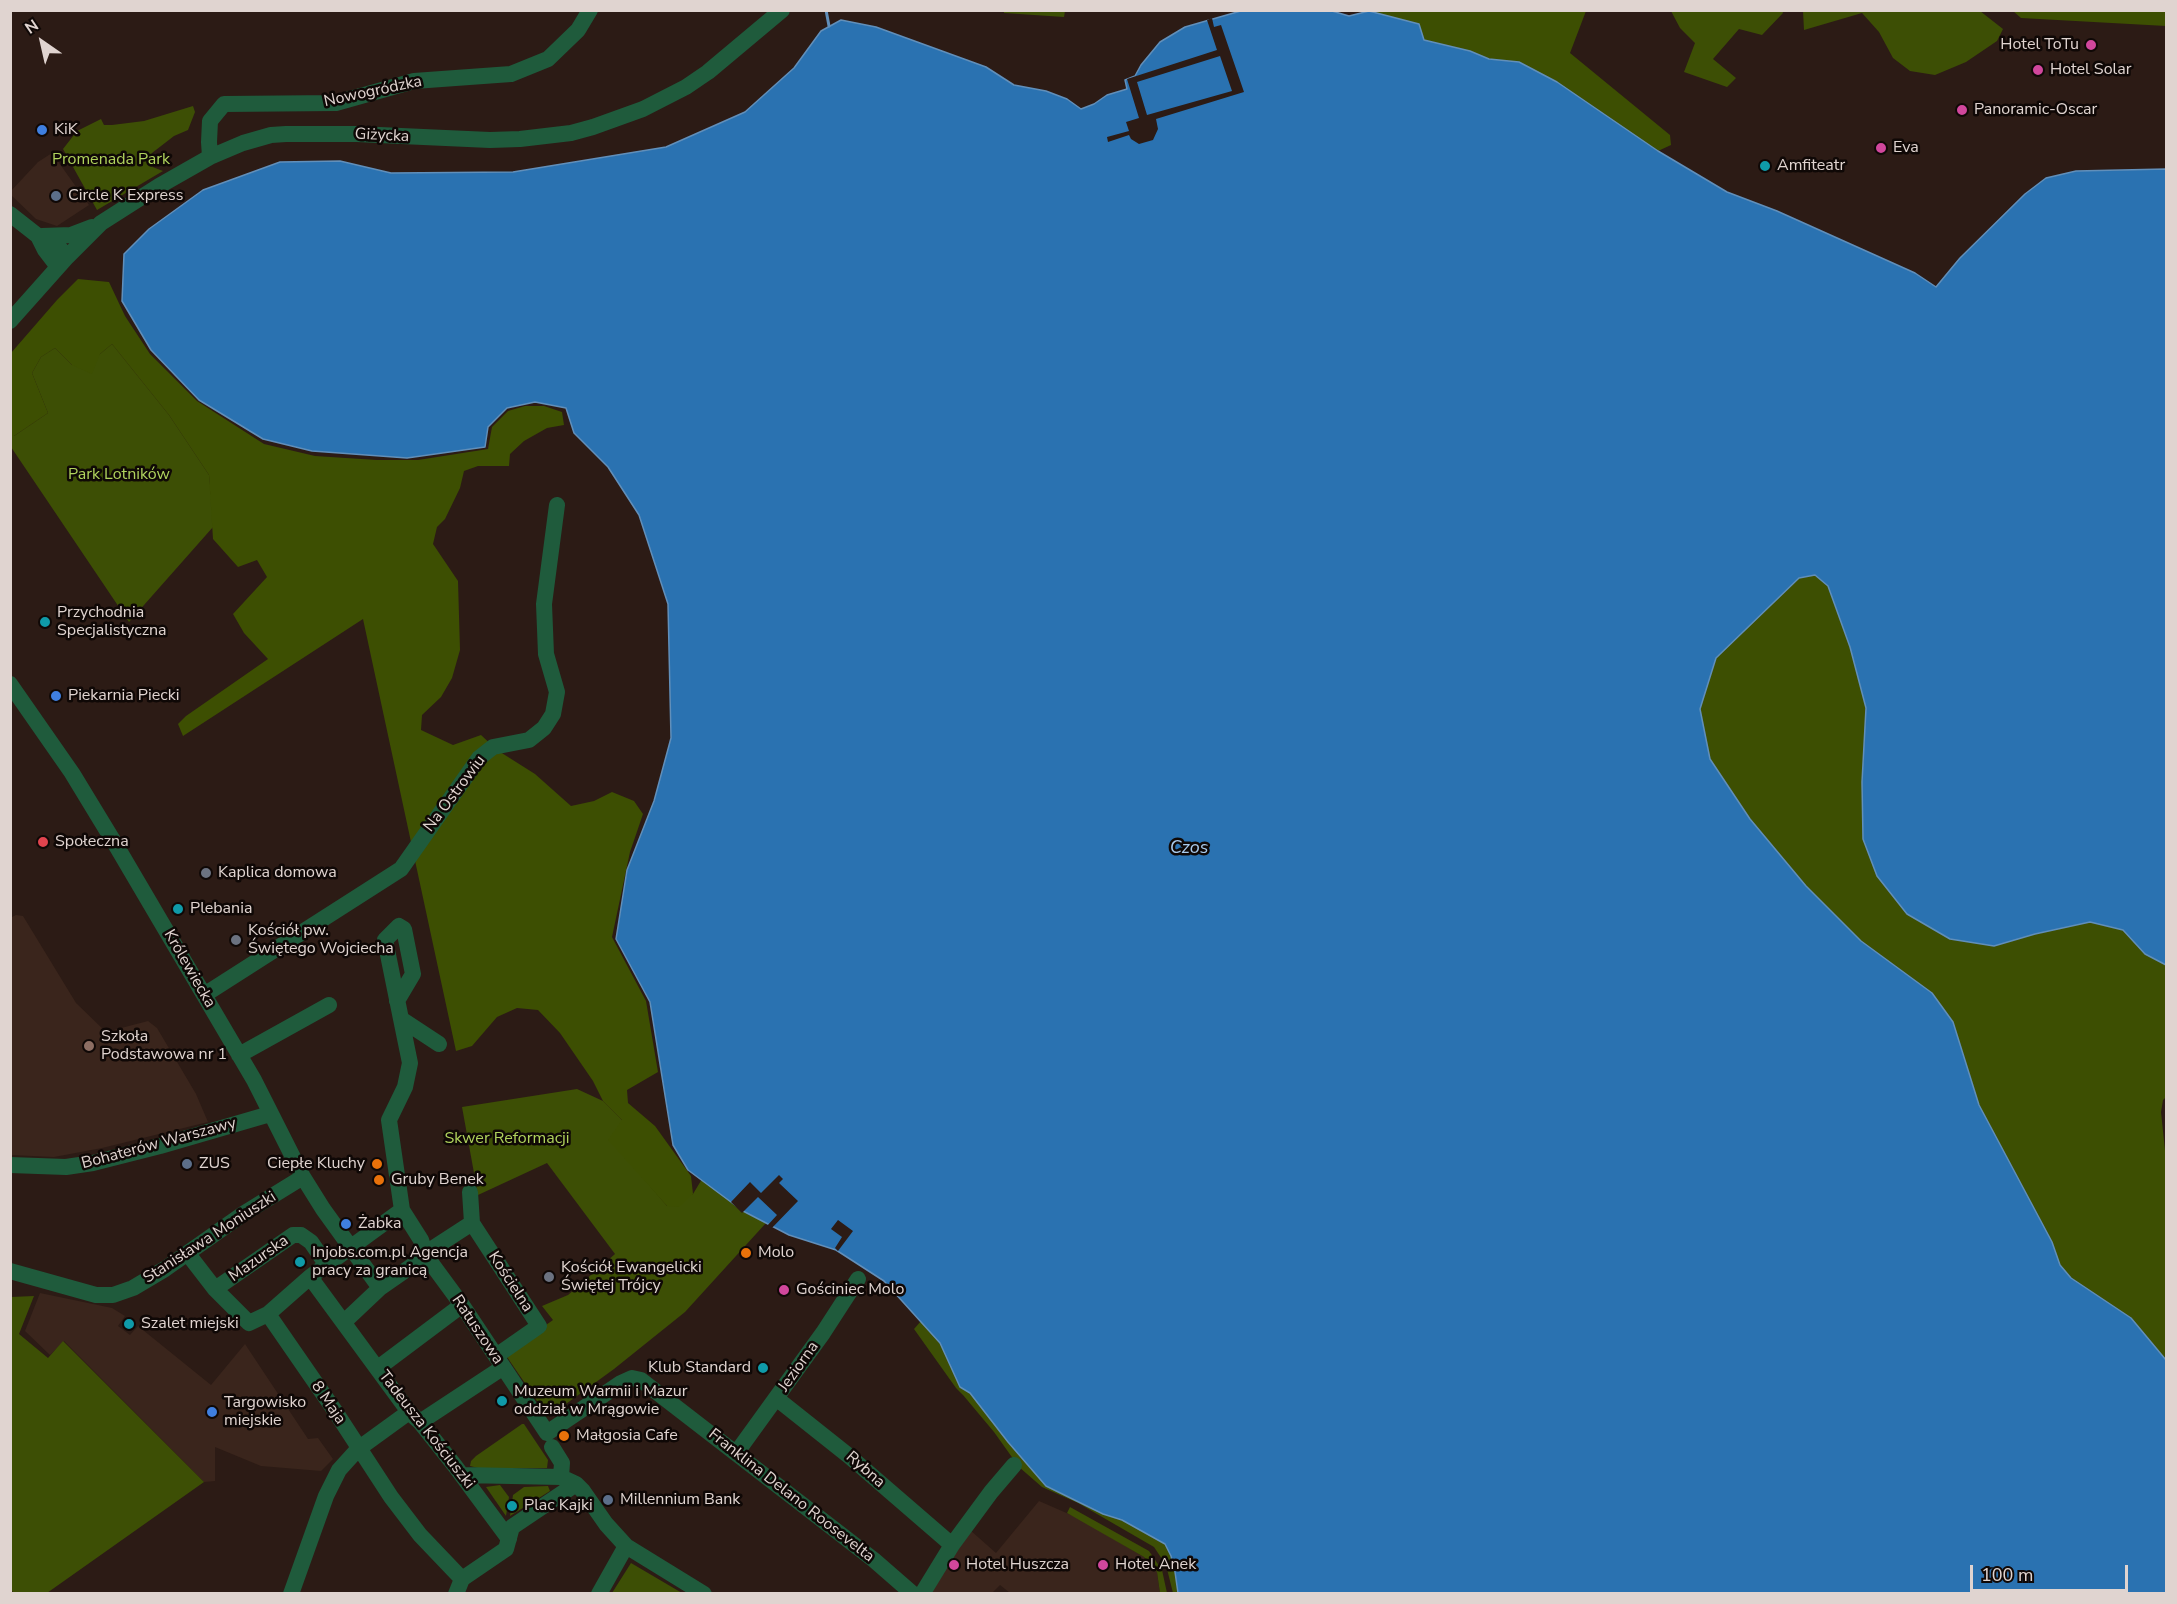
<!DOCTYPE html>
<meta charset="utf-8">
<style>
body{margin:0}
#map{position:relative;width:2177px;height:1604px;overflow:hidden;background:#2c1b15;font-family:"Nunito Sans",sans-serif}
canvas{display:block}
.frame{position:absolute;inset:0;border:12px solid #e0d4d0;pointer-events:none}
.north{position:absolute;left:12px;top:12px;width:60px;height:60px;-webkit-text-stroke:4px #0f0806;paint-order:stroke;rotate:326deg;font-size:16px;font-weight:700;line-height:24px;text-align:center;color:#e0d4d0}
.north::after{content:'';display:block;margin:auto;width:21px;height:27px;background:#e0d4d0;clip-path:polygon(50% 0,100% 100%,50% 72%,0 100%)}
.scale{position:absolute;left:1970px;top:1565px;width:158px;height:27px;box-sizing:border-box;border:3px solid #e0d4d0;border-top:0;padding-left:8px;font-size:18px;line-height:21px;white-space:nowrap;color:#e0d4d0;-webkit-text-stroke:4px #0f0806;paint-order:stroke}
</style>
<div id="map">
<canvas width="2177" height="1604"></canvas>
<div class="frame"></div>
<div class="north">N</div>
<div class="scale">100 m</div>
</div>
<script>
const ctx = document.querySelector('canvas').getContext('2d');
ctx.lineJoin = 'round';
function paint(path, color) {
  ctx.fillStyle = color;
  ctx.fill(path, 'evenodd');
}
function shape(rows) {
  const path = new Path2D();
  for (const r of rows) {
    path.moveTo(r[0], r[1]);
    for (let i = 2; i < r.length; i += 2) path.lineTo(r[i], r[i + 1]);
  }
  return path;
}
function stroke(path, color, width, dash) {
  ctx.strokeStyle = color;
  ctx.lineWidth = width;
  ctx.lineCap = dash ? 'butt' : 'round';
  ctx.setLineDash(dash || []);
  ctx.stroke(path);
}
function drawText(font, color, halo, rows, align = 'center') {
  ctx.font = font + ' "Nunito Sans",sans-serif';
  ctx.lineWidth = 5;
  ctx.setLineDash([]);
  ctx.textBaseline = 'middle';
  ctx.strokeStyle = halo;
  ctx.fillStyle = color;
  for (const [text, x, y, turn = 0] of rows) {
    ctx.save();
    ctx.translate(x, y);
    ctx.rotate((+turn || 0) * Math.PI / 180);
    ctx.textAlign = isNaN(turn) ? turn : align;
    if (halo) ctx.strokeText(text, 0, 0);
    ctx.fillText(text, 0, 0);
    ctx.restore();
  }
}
paint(shape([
 [52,153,89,205,57,226,36,219,11,195,11,191,38,162],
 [16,915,23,916,76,1003,106,1032,148,1021,157,1028,196,1094,208,1122,102,1148,54,1157,11,1155,10,918],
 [40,1293,112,1308,125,1316,118,1326,130,1335,138,1326,211,1385,245,1344,308,1439,318,1438,333,1459,321,1471,261,1466,215,1447,215,1481,204,1482,64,1341,50,1355,25,1331],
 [1039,1501,1078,1518,1144,1557,1157,1572,1160,1593,1010,1593,1000,1585,992,1593,930,1594,970,1530,996,1553]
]), '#3a251c');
paint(shape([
 [1004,10,1065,10,1065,11,1064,17,1004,13],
 [1782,10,1783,13,1762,35,1739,29,1713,59,1736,78,1727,87,1684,72,1695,43,1680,28,1671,11],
 [1803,11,1980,11,2003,29,1997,41,1966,62,1935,75,1910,71,1893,58,1879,32,1862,13,1804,30],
 [193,106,195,112,188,130,174,136,152,153,150,166,163,171,97,210,63,149,77,131,101,119,104,125,112,125,144,121],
 [112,344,169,415,209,475,213,515,213,527,129,622,11,447,10,436,14,436,48,413,32,373,41,357,55,348,72,365,100,354],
 [577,1089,603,1101,622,1120,644,1179,667,1206,693,1194,702,1179,743,1211,766,1223,685,1312,614,1369,548,1417,505,1354,553,1320,542,1306,568,1295,615,1254,547,1163,478,1195,462,1107],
 [34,1296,19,1334,48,1358,63,1341,204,1482,47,1593,14,1593,10,1589,11,1297],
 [921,1321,940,1343,960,1387,970,1393,1008,1442,1046,1486,1103,1514,1122,1520,1165,1544,1171,1556,1175,1572,1178,1593,1173,1593,1166,1565,1154,1547,1078,1503,1042,1487,1019,1467,994,1432,963,1395,956,1388,914,1329],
 [522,1424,524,1424,548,1460,547,1468,478,1468,470,1466,471,1461,476,1456],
 [500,1485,509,1497,506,1516,486,1487],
 [548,1486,550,1491,510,1516,513,1495,524,1487],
 [1070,1507,1149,1551,1162,1570,1167,1593,1160,1593,1157,1572,1144,1557,1067,1513],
 [631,1563,682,1593,612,1593]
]), '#3d4f05');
paint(shape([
 [1369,11,1586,11,1570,53,1670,135,1671,145,1658,151,1631,133,1519,62,1489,59,1470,51,1424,40],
 [2013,11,2166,11,2166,26,2021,18],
 [78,279,109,282,125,316,150,354,197,401,264,444,315,456,377,460,418,460,488,449,492,427,508,411,525,406,544,406,562,412,564,425,547,428,524,441,510,454,509,466,478,466,464,471,460,488,445,519,437,527,433,544,458,581,460,650,452,678,441,697,422,715,421,730,453,745,481,735,497,750,535,774,571,806,594,801,612,792,634,801,643,814,630,852,612,937,646,1001,658,1072,627,1090,628,1103,655,1126,691,1176,693,1194,679,1207,667,1206,608,1140,622,1120,603,1101,593,1081,560,1033,538,1010,517,1008,497,1017,472,1046,456,1051,363,619,183,736,178,724,186,716,268,659,244,633,233,614,267,577,257,560,238,567,213,539,209,475,169,415,112,344,100,354,92,374,72,365,55,348,41,357,32,373,48,413,14,436,11,436,11,353,57,300],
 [1815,575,1828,586,1850,647,1866,708,1862,782,1863,839,1994,946,2035,934,2090,922,2123,930,2145,953,2166,965,2166,1097,2163,1100,2161,1112,2166,1160,2166,1360,2131,1318,2071,1278,2060,1265,2052,1242,1979,1105,1953,1022,1932,993,1861,941,1806,886,1750,819,1710,759,1700,709,1715,658,1799,578]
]), '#3d4f02');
const water = shape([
 [1244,10,1332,11,1349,16,1369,11,1419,24,1424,40,1470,51,1489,59,1519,62,1557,82,1658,151,1727,192,1777,211,1915,273,1936,287,1960,258,2025,194,2046,178,2076,171,2166,169,2166,965,2145,954,2123,930,2090,922,2035,934,1994,946,1950,939,1907,914,1877,876,1863,839,1862,782,1866,708,1850,647,1828,586,1815,575,1799,578,1716,658,1700,709,1710,759,1750,819,1806,886,1861,941,1932,993,1953,1022,1979,1105,2052,1242,2060,1265,2071,1278,2131,1318,2166,1360,2166,1593,1178,1593,1175,1572,1171,1556,1165,1544,1122,1520,1103,1514,1046,1486,1008,1442,970,1393,960,1387,940,1343,884,1281,836,1250,789,1235,743,1211,688,1170,673,1145,650,1002,616,939,627,870,654,801,671,738,668,604,639,515,608,467,574,433,566,408,535,402,507,408,488,427,485,447,407,458,312,451,263,439,199,400,151,350,122,301,124,254,149,229,203,190,280,162,340,161,391,173,513,172,666,147,745,112,794,68,821,31,841,20,876,27,986,67,1014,85,1046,91,1067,99,1081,109,1094,104,1107,95,1127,89,1125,80,1135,76,1141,65,1160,42,1185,27,1244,10]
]);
paint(water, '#2a72b1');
stroke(water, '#618fba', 1.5);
paint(shape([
 [1212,18,1214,27,1221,25,1244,92,1156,119,1158,129,1153,140,1139,144,1131,139,1129,135,1108,142,1107,137,1129,131,1126,122,1139,118,1127,79,1217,50,1207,20],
 [1220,56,1232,91,1147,115,1137,82],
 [779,1175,783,1179,779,1183,798,1201,770,1230,766,1227,777,1215,758,1197,742,1213,731,1202,750,1182,761,1193],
 [838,1220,853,1231,838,1251,835,1248,842,1237,831,1229]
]), '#2c1b15');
stroke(shape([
 [826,10,829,26]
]), '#618fba', 3);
stroke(shape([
 [210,157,209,142,210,121,224,104,336,103,414,81,511,74,548,59,578,30,590,10],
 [10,214,38,236,54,241,67,257],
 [38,236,45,250,58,267],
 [42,236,71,235,92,227],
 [10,321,67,257,101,223,159,186,210,157,243,143,271,135,286,134,357,134,490,140,520,139,571,133,593,127,643,109,686,87,708,72,782,10],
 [10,684,72,773,117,847,254,1080,303,1177,323,1209,380,1288],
 [204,995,401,869,479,758,493,747,529,740,544,728,553,714,557,692,546,654,544,604,557,505],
 [397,1001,413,974,404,929,399,926,385,940,401,1019,410,1063,405,1087,389,1120,402,1210,421,1240,426,1256,462,1305,547,1433,621,1383,632,1378,641,1380,874,1560,913,1594],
 [401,1019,439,1044],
 [239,1055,329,1005],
 [10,1165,66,1167,93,1163,160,1146,270,1114],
 [470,1192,472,1223],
 [402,1210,310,1277,409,1412,420,1422,455,1466,509,1539],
 [472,1223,539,1326,496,1356],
 [188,1254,215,1289,249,1323,268,1314,310,1277],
 [10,1271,96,1295,113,1295,133,1288,165,1269,243,1214,303,1177],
 [215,1289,293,1235,301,1235,311,1242,326,1264],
 [268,1314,335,1411,391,1497,420,1535,462,1579],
 [344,1322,380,1288,426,1256,435,1247,472,1223],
 [378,1368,462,1305],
 [776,1398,849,1456,952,1545],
 [420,1422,502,1368],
 [552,1447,562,1463,561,1477],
 [737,1452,823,1333,858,1279],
 [462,1475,561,1477,576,1484,583,1491,606,1524,626,1546,704,1594],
 [462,1579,506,1549,512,1527,576,1484],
 [291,1594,326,1496,339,1470,358,1449,409,1412],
 [456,1594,462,1579],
 [599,1594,626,1546],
 [922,1594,952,1545,991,1492,1014,1465]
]), '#1f5b3c', 16);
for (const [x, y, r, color] of [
 [2091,45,6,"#d1479c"],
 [2038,70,6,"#d1479c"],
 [1962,110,6,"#d1479c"],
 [42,130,6,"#3f7fe0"],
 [1881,148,6,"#d1479c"],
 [1765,166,6,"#0f9aa8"],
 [56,196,6,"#5c6f8a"],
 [45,622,6,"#0f9aa8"],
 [56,696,6,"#3f7fe0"],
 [43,842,6,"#e0444e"],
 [206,873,6,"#6b7280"],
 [178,909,6,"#0f9aa8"],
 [236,940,6,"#6b7280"],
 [89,1046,6,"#8d6e63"],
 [187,1164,6,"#5c6f8a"],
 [377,1164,6,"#e8710a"],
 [379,1180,6,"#e8710a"],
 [346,1224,6,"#3f7fe0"],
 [746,1253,6,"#e8710a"],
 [300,1262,6,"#0f9aa8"],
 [549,1277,6,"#6b7280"],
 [784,1290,6,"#d1479c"],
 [129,1324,6,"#0f9aa8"],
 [763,1368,6,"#0f9aa8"],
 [502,1401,6,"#0f9aa8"],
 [212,1412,6,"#3f7fe0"],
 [564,1436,6,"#e8710a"],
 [608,1500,6,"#5c6f8a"],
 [512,1506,6,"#0f9aa8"],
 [954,1565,6,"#d1479c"],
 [1103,1565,6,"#d1479c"]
]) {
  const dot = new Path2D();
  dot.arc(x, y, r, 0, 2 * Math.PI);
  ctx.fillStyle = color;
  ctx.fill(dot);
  stroke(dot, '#0f0806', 2);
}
drawText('16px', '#e0d4d0', '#0f0806', [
 ["Hotel ToTu",2079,45,"right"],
 ["Hotel Solar",2050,70],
 ["Panoramic-Oscar",1974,110],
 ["KiK",54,130],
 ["Eva",1893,148],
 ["Amfiteatr",1777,166],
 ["Circle K Express",68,196],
 ["Przychodnia",57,613],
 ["Specjalistyczna",57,631],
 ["Piekarnia Piecki",68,696],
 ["Społeczna",55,842],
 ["Kaplica domowa",218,873],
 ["Plebania",190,909],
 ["Kościół pw.",248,931],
 ["Świętego Wojciecha",248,949],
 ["Szkoła",101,1037],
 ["Podstawowa nr 1",101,1055],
 ["ZUS",199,1164],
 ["Ciepłe Kluchy",365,1164,"right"],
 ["Gruby Benek",391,1180],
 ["Żabka",358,1224],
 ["Injobs.com.pl Agencja",312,1253],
 ["pracy za granicą",312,1271],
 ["Molo",758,1253],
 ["Kościół Ewangelicki",561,1268],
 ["Świętej Trójcy",561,1286],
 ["Gościniec Molo",796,1290],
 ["Szalet miejski",141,1324],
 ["Klub Standard",751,1368,"right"],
 ["Muzeum Warmii i Mazur",514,1392],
 ["oddział w Mrągowie",514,1410],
 ["Targowisko",224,1403],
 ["miejskie",224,1421],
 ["Małgosia Cafe",576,1436],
 ["Millennium Bank",620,1500],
 ["Plac Kajki",524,1506],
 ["Hotel Huszcza",966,1565],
 ["Hotel Anek",1115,1565]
], 'left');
drawText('16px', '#e0d4d0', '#0f0806', [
 ["Nowogródzka",373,92,-12],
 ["Giżycka",382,136,3],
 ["Na Ostrowiu",455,794,-53],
 ["Królewiecka",189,969,60],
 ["Bohaterów Warszawy",159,1144,-15],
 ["Stanisława Moniuszki",210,1238,-33],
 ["Mazurska",259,1259,-35],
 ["Kościelna",510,1282,57],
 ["Ratuszowa",477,1330,56],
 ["Jeziorna",799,1367,-55],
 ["8 Maja",328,1403,56],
 ["Tadeusza Kościuszki",426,1430,52],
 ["Rybna",865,1470,41],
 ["Franklina Delano Roosevelta",791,1496,38]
]);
drawText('16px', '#b0d35d', '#0f0806', [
 ["Promenada Park",111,160],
 ["Park Lotników",119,475],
 ["Skwer Reformacji",507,1139]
]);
drawText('italic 18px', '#a9cbed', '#0f0806', [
 ["Czos",1189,849]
]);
</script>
